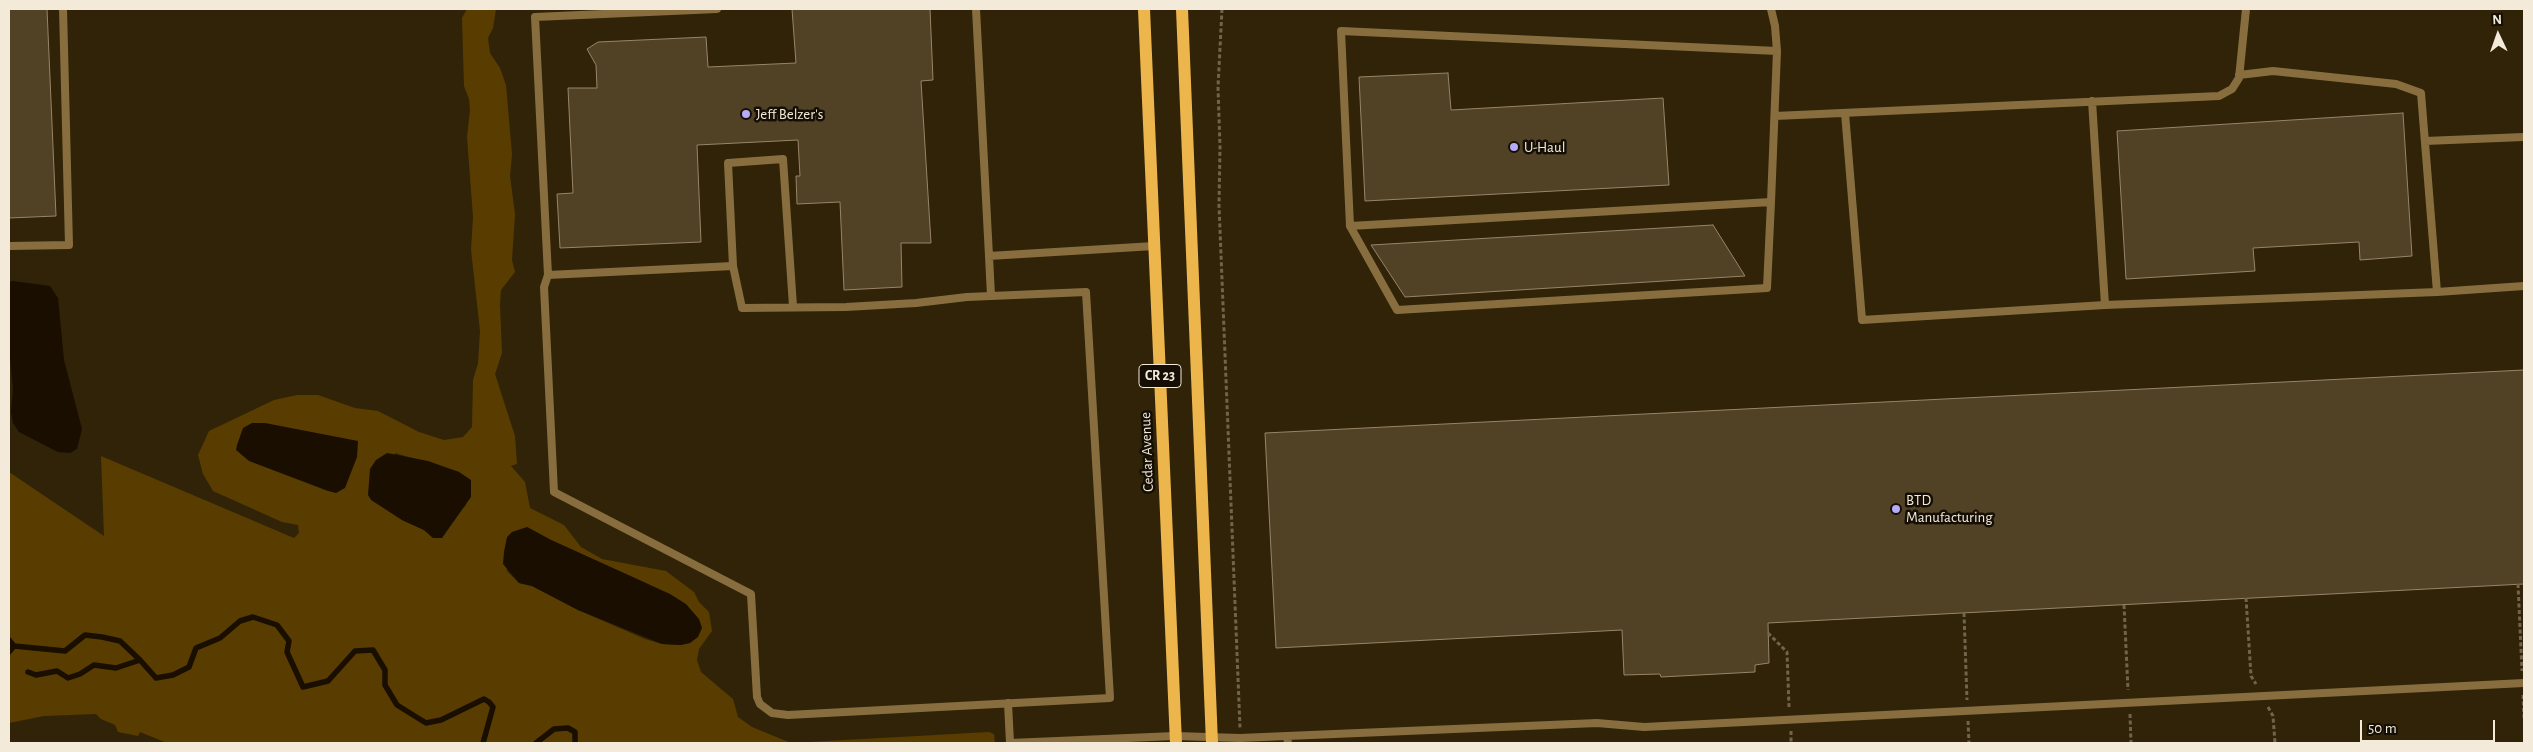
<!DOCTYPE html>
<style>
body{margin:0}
#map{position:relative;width:2533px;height:752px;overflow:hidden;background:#312307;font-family:"Alegreya Sans",sans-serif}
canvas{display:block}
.frame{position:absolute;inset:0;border:10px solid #f3eada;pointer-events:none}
.north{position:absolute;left:2473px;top:10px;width:50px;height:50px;-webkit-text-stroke:4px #140e04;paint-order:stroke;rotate:357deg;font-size:14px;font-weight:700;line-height:20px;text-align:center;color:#f3eada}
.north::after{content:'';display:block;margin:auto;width:18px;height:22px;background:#f3eada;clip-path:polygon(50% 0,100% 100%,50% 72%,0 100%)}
.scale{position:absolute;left:2360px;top:720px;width:135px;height:22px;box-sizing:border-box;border:2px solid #f3eada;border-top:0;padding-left:6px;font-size:15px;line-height:18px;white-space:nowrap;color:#f3eada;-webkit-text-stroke:4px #140e04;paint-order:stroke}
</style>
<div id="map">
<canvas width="2533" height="752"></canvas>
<div class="frame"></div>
<div class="north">N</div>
<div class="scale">50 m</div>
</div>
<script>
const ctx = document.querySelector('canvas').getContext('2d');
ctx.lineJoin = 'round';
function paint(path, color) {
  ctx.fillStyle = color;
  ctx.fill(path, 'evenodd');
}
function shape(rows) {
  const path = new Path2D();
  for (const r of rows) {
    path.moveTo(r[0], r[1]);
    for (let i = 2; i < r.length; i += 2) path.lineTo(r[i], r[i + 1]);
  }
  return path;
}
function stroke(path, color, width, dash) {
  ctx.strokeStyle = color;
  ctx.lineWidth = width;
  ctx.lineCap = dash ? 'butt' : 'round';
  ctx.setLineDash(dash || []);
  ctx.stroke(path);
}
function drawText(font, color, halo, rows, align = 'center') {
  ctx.font = font + ' "Alegreya Sans",sans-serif';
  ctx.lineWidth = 5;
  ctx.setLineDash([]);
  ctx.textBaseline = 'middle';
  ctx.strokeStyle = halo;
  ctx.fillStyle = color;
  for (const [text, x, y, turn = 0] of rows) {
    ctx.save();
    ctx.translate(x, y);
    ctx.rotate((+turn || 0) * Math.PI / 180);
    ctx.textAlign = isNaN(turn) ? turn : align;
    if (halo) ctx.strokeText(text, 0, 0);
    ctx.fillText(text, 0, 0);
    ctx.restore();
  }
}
paint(shape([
 [467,9,496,9,493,28,488,38,490,53,500,68,506,85,512,154,510,176,515,214,512,260,515,272,501,290,500,305,502,353,495,374,515,436,517,464,511,466,525,482,530,508,564,525,581,547,602,559,666,571,694,592,699,602,709,612,712,631,699,649,697,660,701,672,733,699,738,717,752,727,791,743,989,732,994,734,995,743,167,743,140,732,138,736,118,732,115,725,101,719,96,714,44,716,9,723,9,472,104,536,101,456,294,538,299,533,298,525,282,522,213,491,203,474,198,455,209,431,274,400,297,395,318,395,355,408,378,411,419,432,444,440,463,437,472,427,473,380,478,363,480,331,471,250,473,217,467,137,470,110,469,99,464,86,462,18],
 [395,453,459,472,466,505,433,538,424,530,402,520,387,510],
 [527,527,551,540,648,584,681,645,662,644,645,639,578,610,532,586,519,583,507,571,504,552]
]), '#593d00');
paint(shape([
 [13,281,50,286,58,298,64,360,82,429,77,449,70,453,58,452,19,432,13,423,11,412,13,389,9,347,9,282],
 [252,423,265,423,358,441,357,457,345,488,336,493,328,491,249,461,236,450,237,445,243,428],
 [387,453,428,461,459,472,471,480,471,497,442,538,433,538,424,530,402,520,371,500,368,495,370,469,376,460],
 [527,527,551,540,670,594,686,604,699,619,702,628,698,637,690,643,681,645,662,644,578,610,532,586,519,583,503,564,504,552,507,537,512,532]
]), '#190e00');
stroke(shape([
 [9,640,14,646,65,651,85,635,102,637,120,641,140,660],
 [9,652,14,646],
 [28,672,36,675,57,671,68,678,80,674,94,665,116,668,140,660,156,678,173,675,189,667,196,648,220,638,240,621,253,617,277,625,289,641,287,652,303,687,328,681,355,651,373,650,385,670,385,685,397,705,426,723,441,720,484,699,489,702,493,707,483,743],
 [536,743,554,729,568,728,575,732,575,743]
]), '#190e00', 5.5);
const building = shape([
 [9,9,47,9,56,216,9,218,9,9],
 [792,9,930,9,933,80,921,81,931,243,901,243,902,287,844,290,840,202,797,204,796,176,800,176,798,140,697,145,701,242,560,248,557,194,573,193,568,88,597,88,596,65,587,49,598,42,706,37,708,67,796,63,792,9],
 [1448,73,1451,110,1663,98,1669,185,1365,201,1359,77,1448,73],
 [2403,113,2412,256,2360,260,2359,242,2253,248,2255,271,2126,279,2117,131,2403,113],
 [1713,225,1745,276,1405,297,1371,245,1713,225],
 [2524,370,2524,584,1768,623,1769,663,1755,665,1755,672,1661,677,1660,674,1624,675,1622,630,1276,648,1265,433,2524,370]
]);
paint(building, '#514226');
stroke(building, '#978568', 1);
stroke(shape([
 [1222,9,1218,87,1220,147,1219,205,1240,728],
 [2518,584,2522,671],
 [2246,598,2251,676,2256,684],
 [2124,605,2128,690],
 [1964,613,1967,700],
 [1768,633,1787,652,1789,707],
 [2523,695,2524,718],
 [2268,707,2273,716,2275,743],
 [2130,714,2131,743],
 [1968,721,1969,743],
 [1791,731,1791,743]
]), '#70644c', 3, [4, 2.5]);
stroke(shape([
 [717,9,535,17,548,275,544,287,554,492,751,594,757,697,760,704,772,713,788,715,1110,698,1086,292,967,297,916,303,846,307,742,308,733,266],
 [976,9,989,256,1154,246],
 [1771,9,1775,26,1777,51],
 [1341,31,1777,51,1771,202,1350,226,1341,31],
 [2092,101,2105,305],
 [1845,113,1862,320,2105,305,2437,292,2421,93,2396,84,2273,71,2239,75],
 [1775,116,2219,96,2232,89,2239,78,2246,9],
 [2425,141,2524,137],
 [1350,226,1397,310,1767,288,1771,202],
 [9,246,69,245,63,9],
 [989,256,991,296],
 [548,275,733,266,728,163,783,159,793,306],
 [2437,292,2524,286],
 [1008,703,1010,743,1175,736,1240,738,1287,736,1288,743],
 [1287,736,1597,723,1644,727,2524,683]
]), '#886e3f', 8);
stroke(shape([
 [1144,9,1176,743],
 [1182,9,1212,743]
]), '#edb64c', 12);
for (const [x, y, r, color] of [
 [746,114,5,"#b7abf8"],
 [1514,147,5,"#b7abf8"],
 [1896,509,5,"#b7abf8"]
]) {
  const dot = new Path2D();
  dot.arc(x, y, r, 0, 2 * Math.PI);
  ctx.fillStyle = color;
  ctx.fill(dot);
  stroke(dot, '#140e04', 2);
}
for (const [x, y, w] of [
 [1160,376,42]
]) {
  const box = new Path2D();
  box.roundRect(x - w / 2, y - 11.5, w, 23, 4);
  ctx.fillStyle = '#140e04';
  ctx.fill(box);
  stroke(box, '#f3eada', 1);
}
drawText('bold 14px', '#f3eada', null, [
 ["CR 23",1160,376]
]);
drawText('15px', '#f3eada', '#140e04', [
 ["Jeff Belzer's",756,114],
 ["U-Haul",1524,147],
 ["BTD",1906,500],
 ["Manufacturing",1906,517]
], 'left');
drawText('15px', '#f3eada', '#140e04', [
 ["Cedar Avenue",1147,452,-92]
]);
</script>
